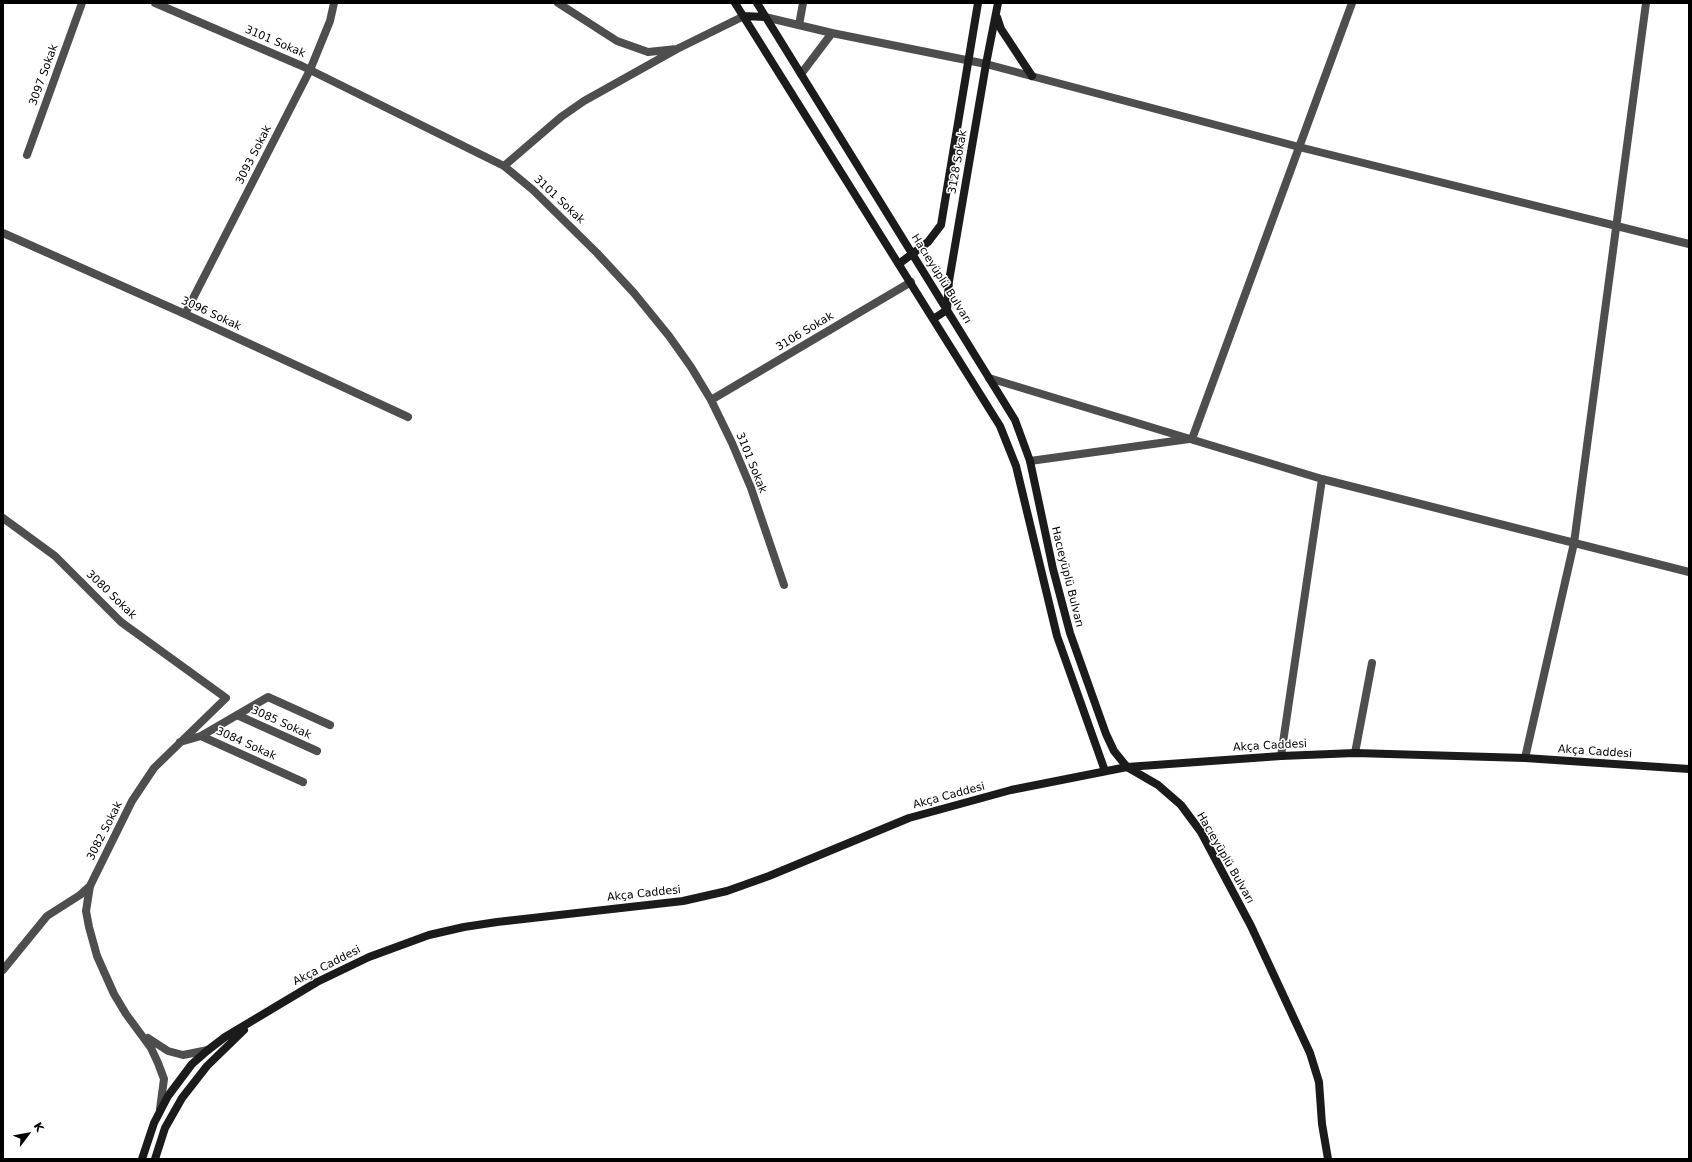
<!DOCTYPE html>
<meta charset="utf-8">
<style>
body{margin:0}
#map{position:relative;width:1692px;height:1162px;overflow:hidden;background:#fff;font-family:"DejaVu Sans",sans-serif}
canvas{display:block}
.frame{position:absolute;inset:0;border:4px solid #000;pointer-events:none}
.north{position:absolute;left:8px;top:1114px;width:40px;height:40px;-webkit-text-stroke:3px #fff;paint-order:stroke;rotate:58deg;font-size:11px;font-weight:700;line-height:16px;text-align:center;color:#000}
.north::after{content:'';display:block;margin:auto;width:14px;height:18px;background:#000;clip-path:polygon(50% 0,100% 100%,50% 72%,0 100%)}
</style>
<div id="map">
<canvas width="1692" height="1162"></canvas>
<div class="frame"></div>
<div class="north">K</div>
</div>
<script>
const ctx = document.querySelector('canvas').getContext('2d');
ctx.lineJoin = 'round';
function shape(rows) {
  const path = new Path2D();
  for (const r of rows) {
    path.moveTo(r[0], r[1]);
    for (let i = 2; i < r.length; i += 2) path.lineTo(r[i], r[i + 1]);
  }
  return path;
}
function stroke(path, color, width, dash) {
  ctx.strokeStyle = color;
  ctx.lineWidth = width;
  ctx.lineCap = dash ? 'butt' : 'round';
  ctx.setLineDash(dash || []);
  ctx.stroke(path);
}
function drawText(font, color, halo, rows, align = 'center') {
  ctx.font = font + ' "DejaVu Sans",sans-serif';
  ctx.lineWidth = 3;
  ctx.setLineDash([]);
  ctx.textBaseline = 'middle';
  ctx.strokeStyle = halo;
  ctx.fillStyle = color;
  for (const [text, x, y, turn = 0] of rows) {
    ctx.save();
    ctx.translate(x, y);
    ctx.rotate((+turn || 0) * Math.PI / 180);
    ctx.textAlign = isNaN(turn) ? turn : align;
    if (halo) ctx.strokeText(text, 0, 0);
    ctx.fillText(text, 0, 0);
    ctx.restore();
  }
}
stroke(shape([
 [155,3,302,66,504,166,533,190,597,253,634,293,669,336,691,367,711,400,732,443,751,488,784,585],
 [558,3,617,41,648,52,677,49,744,16],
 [765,17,832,33,986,64,1299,147,1689,244],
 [799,25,803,3],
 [801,74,832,33],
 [27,155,82,3],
 [504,166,561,117,584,101,677,49],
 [3,233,185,314,408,417],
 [185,314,310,70,330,21,334,3],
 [989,378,1322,479,1689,572],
 [711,400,911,282],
 [1192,439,1352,3],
 [1030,461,1189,439],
 [3,518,55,556,121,622,226,698,154,768,132,801,90,886,80,895,47,916,3,970],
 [237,715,317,751],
 [201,736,268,697,330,725],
 [180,742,201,736,303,782],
 [1355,753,1372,663],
 [1281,756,1322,479],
 [1525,758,1574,543,1646,3],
 [90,886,86,911,89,927,97,956,114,994,126,1014,151,1048,158,1063,164,1079,160,1109],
 [148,1038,168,1051,183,1055,208,1050]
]), '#4e4e4e', 8);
stroke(shape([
 [735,3,1000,426,1016,466,1057,636,1105,771],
 [757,3,1015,420,1030,461,1053,569,1070,633,1106,734,1114,751,1127,767,1158,785,1181,805,1201,832,1251,926,1310,1053,1319,1082,1322,1124,1328,1159],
 [744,16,765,17],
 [997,17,1001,29,1032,76],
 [900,263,928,242,941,225,978,3],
 [933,319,947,310,949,281,986,64,998,3],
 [142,1159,154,1123,168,1096,192,1064,208,1050,225,1037,317,982,369,957,429,935,464,927,497,922,683,901,727,891,769,876,909,818,1011,790,1127,767,1281,756,1355,753,1525,758,1689,769],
 [155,1159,165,1128,182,1098,207,1066,244,1030]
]), '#1b1b1b', 8);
drawText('11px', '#000', '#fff', [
 ["3101 Sokak",275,42,23],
 ["3097 Sokak",44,75,-70],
 ["3093 Sokak",254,155,-63],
 ["3128 Sokak",958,162,-80],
 ["3101 Sokak",559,200,43],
 ["Hacıeyüplü Bulvarı",941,279,58],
 ["3096 Sokak",211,314,25],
 ["3106 Sokak",805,332,-31],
 ["3101 Sokak",751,463,68],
 ["Hacıeyüplü Bulvarı",1067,577,76],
 ["3080 Sokak",111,595,44],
 ["3085 Sokak",281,723,24],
 ["3084 Sokak",246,744,24],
 ["Akça Caddesi",1270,746,-3],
 ["Akça Caddesi",1595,752,4],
 ["Akça Caddesi",949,796,-15],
 ["3082 Sokak",105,831,-63],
 ["Hacıeyüplü Bulvarı",1225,858,60],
 ["Akça Caddesi",644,894,-6],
 ["Akça Caddesi",327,966,-27]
]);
</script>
